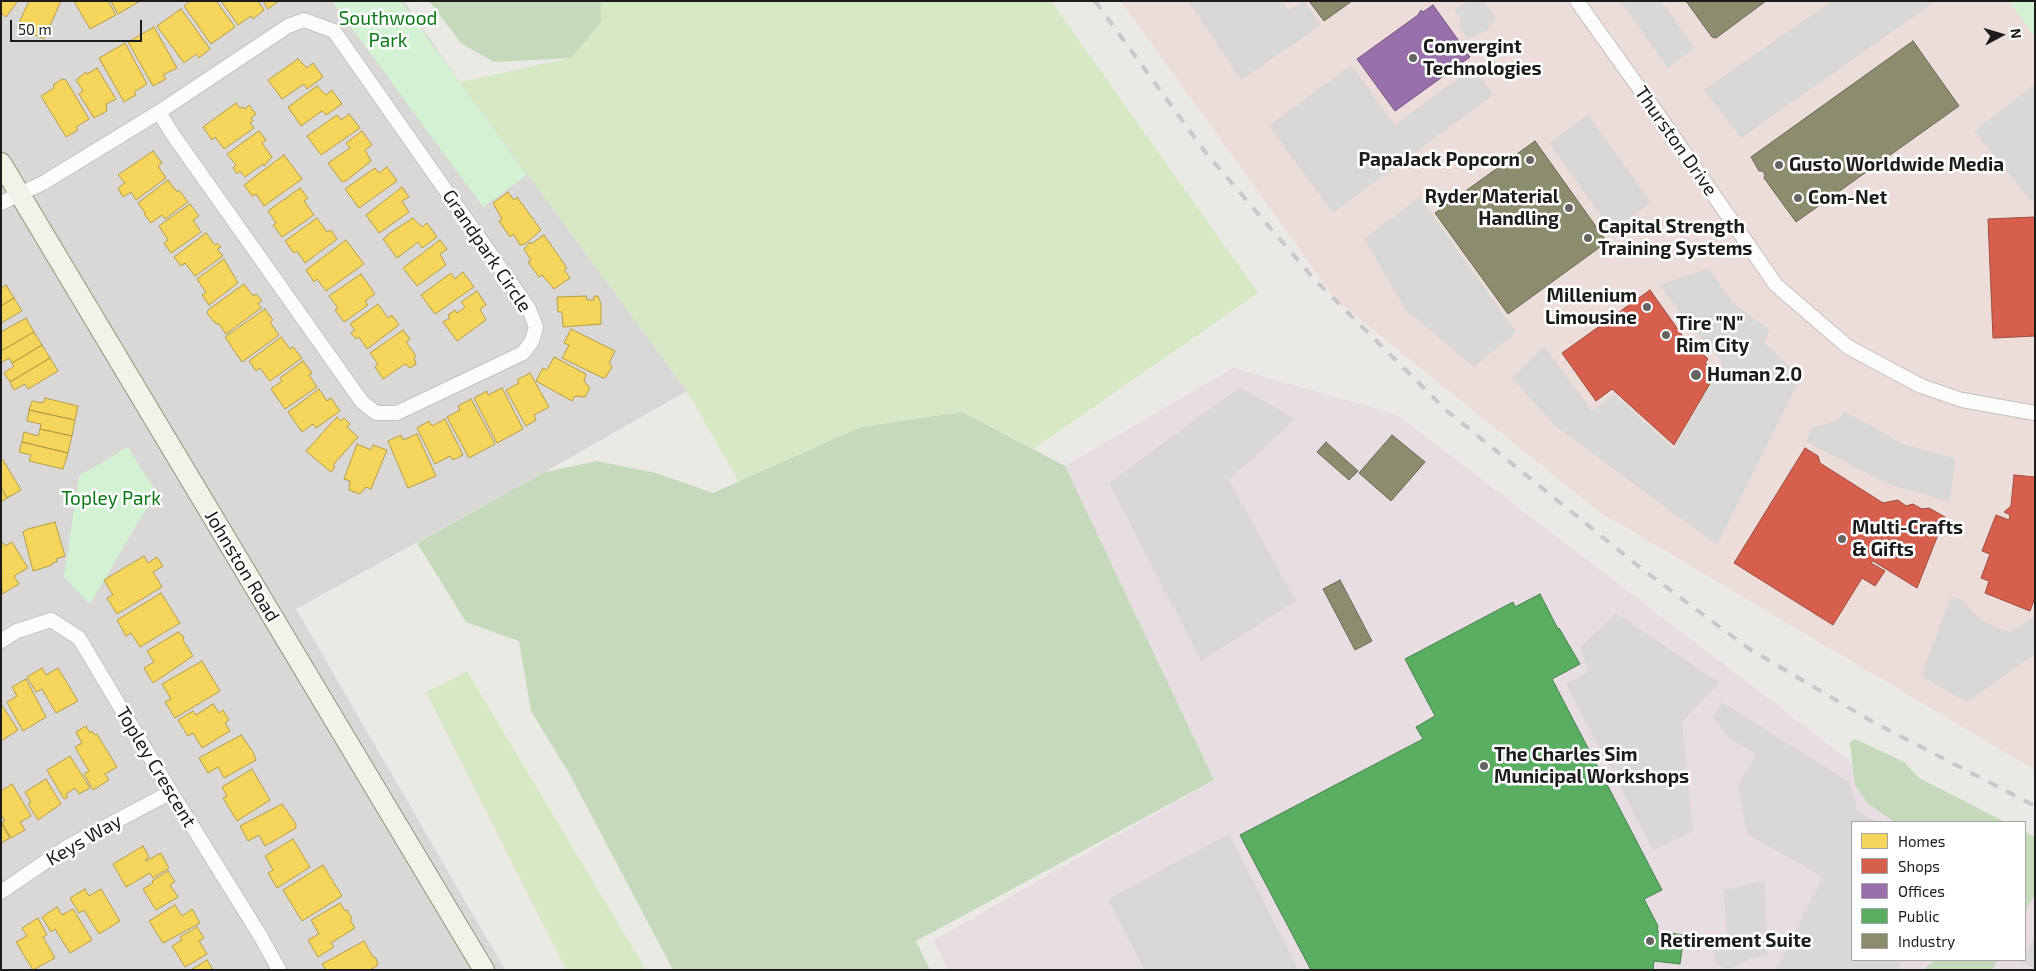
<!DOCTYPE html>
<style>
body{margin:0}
#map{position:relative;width:2036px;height:971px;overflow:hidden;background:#ebe9e5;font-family:"Exo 2",sans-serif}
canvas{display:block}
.frame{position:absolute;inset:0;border:2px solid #1c1c1c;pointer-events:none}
.legend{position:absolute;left:1851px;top:821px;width:175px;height:140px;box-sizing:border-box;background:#fff;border:1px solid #a4a4a4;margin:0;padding:6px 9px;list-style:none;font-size:15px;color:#1c1c1c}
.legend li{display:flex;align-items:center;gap:10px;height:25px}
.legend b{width:25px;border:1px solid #a4a4a4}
.north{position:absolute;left:1976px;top:10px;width:50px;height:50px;-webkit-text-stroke:4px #fff;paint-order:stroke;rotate:84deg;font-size:14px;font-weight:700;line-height:20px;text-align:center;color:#1c1c1c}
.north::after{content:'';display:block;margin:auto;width:18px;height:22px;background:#1c1c1c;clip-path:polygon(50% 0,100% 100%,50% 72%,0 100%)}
.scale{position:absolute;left:10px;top:20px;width:132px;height:22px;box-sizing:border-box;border:2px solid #1c1c1c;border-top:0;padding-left:6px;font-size:15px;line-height:18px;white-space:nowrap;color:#1c1c1c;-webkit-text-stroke:4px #fff;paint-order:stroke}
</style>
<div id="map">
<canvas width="2036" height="971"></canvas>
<div class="frame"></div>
<ul class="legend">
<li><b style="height:14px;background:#f6d55c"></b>Homes</li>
<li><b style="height:14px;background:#d6604d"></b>Shops</li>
<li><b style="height:14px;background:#9970ab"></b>Offices</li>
<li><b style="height:14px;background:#5aae61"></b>Public</li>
<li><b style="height:14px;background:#8c8c6e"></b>Industry</li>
</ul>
<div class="north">N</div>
<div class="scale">50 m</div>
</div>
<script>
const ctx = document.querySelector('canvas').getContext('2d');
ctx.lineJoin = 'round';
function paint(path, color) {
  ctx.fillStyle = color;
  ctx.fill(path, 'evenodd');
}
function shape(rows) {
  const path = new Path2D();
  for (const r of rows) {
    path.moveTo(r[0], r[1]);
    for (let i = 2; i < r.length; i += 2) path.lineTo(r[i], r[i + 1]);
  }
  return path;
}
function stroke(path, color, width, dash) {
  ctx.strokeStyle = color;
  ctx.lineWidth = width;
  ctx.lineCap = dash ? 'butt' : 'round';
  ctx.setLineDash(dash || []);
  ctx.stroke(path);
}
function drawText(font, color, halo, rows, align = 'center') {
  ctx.font = font + ' "Exo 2",sans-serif';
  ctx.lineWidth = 5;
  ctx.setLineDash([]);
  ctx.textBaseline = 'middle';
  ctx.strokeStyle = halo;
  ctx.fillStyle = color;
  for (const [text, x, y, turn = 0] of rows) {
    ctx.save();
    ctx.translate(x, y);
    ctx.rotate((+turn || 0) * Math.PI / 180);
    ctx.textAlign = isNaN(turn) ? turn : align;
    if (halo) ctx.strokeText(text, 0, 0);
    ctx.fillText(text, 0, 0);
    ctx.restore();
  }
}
paint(shape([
 [1,1,404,1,460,82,687,391,545,472,296,609,505,970,1,970]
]), '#dad8d6');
paint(shape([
 [1121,1,2009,1,2035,37,2035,770,1598,511,1336,300]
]), '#edddda');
paint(shape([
 [1233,368,1396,414,1930,822,1852,822,1852,960,2025,960,2025,851,2035,850,2035,970,948,970,933,941,1214,780,1065,466]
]), '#e9dde4');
paint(shape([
 [1188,1,1282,1,1289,10,1304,1,1321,25,1241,80],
 [1467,1,1484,1,1496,18,1487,30,1468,39,1459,28,1461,18,1454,10],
 [1620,1,1661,1,1695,48,1668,68],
 [1832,1,1932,1,1933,3,1741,138,1704,90],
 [1351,65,1395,125,1473,67,1493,95,1333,213,1269,126],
 [2035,84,2035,201,2031,201,1974,131],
 [1588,115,1651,202,1612,231,1549,143],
 [1420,197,1516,332,1474,367,1405,309,1364,239],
 [1709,268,1733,303,1770,330,1764,342,1801,378,1717,545,1554,425,1512,378,1544,346,1592,411,1614,394,1674,449,1722,361,1695,331,1659,285],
 [1240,387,1295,419,1229,480,1296,601,1201,661,1109,483],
 [1846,412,1903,444,1955,458,1950,502,1885,483,1805,441,1813,427,1833,422],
 [1951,596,1962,600,1980,620,2009,632,2035,617,2035,654,1967,702,1921,676],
 [1616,613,1719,683,1682,722,1693,831,1653,850,1566,684,1589,672,1580,648],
 [1722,702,1849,782,1859,812,1877,822,1852,822,1852,960,1903,960,1898,970,1776,970,1823,877,1747,834,1738,785,1757,754,1728,738,1713,717],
 [1229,834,1299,970,1144,970,1108,899],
 [1764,880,1768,956,1751,959,1729,969,1714,964,1714,937,1727,937,1724,890],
 [2035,936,2035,969,2021,962,2025,960,2025,955]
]), '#d9d8d6');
paint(shape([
 [601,1,1051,1,1258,293,1033,449,962,412,861,427,739,482,687,391,460,82,571,58,601,22],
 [467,671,646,970,566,970,426,692]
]), '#d7e8c4');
paint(shape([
 [429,1,601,1,601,22,571,58,494,62,461,43],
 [962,412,1065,466,1214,780,916,941,930,970,673,970,570,775,531,711,519,641,466,622,417,543,545,472,597,461,656,473,713,493,861,427],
 [1855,739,1904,762,1919,778,2005,822,1895,822,1868,804,1855,785,1850,742],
 [2025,832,2035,837,2035,894,2025,912],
 [1934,960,1998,960,1992,970,1924,970]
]), '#c5d9bb');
paint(shape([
 [332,1,401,1,527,175,483,207],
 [2009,1,2035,1,2035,37],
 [128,447,156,492,90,604,64,577,79,476]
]), '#d3f1d3');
const homes = shape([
 [1,1,18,1,6,17,1,13,1,1],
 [29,1,61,1,44,39,17,27,29,1],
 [74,1,108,1,116,15,90,29,74,1],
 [111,1,140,1,118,14,111,1],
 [191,1,216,1,235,27,211,44,184,6,191,1],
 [221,1,258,1,264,10,253,19,251,16,238,25,221,1],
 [263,1,279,1,268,9,263,1],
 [181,9,210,49,199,58,196,54,184,63,157,26,181,9],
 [154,27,177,68,163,75,166,79,153,86,128,42,154,27],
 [125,43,147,84,134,92,136,95,124,102,99,58,125,43],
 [298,59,307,68,313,63,323,77,307,89,304,84,282,99,268,80,298,59],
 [97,68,116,99,106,104,107,111,94,118,79,94,83,91,76,80,86,72,87,74,97,68],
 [62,79,66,80,89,119,76,127,78,130,66,137,41,96,54,88,53,85,62,79],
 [317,86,326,95,332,90,342,104,326,115,322,111,301,126,288,107,317,86],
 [236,103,240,108,243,107,245,109,249,105,256,114,251,118,253,121,250,123,254,128,224,149,215,137,212,140,203,127,236,103],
 [349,114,360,128,321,155,307,136,337,115,341,120,349,114],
 [259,131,266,140,262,143,272,157,264,166,263,164,245,177,240,171,237,174,233,168,236,165,227,154,259,131],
 [362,131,372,145,365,150,371,161,347,180,342,182,328,163,350,148,346,143,362,131],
 [153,151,162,163,158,166,166,178,136,200,131,192,123,197,118,188,125,183,118,175,153,151],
 [284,155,302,179,264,206,256,194,252,196,244,185,284,155],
 [387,167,397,181,359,208,345,189,375,168,379,173,387,167],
 [168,180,177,192,179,190,188,202,165,219,162,215,151,223,144,214,145,213,138,203,168,180],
 [402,187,409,197,402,201,409,212,379,233,366,215,402,187],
 [300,188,308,198,304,201,314,215,282,237,273,225,276,223,268,211,300,188],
 [508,192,514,200,517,197,541,230,525,244,520,245,513,234,510,237,499,221,502,219,493,203,508,192],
 [190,204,199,216,193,220,201,232,171,253,164,243,168,240,159,226,190,204],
 [317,218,327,232,331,230,337,239,305,263,297,251,294,253,285,241,317,218],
 [413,218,422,227,427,223,437,237,422,248,418,242,397,258,383,239,388,236,387,235,413,218],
 [206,233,215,245,217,243,221,247,217,249,223,256,195,276,185,263,181,266,174,257,206,233],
 [544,235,567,268,564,270,570,278,554,289,542,275,539,277,528,262,531,260,524,249,530,242,531,244,544,235],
 [346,240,364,264,326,291,317,279,314,282,306,270,346,240],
 [440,240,447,249,440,254,446,265,417,286,403,268,440,240],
 [224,259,238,283,209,305,202,295,206,292,197,279,224,259],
 [463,272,474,287,435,314,421,295,451,273,455,279,463,272],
 [361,274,375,294,365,301,368,305,344,322,335,310,338,308,329,296,361,274],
 [244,284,253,296,256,294,262,301,258,303,261,308,226,334,219,324,215,323,207,313,208,310,244,284],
 [6,285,14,298,1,306,1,288,6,285],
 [477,291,486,305,480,309,486,320,457,341,443,322,450,318,448,315,455,310,457,313,465,307,461,302,477,291],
 [586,296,587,300,594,300,594,296,598,296,601,304,601,324,563,327,562,312,558,312,557,297,586,296],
 [14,298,22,311,1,323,1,306,14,298],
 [378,304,388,318,392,315,399,325,367,349,359,337,356,339,351,333,355,330,350,324,378,304],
 [265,309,273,320,270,322,279,335,242,362,225,337,265,309],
 [26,318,34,332,1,351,1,332,26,318],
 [571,329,615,351,609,363,612,367,606,377,603,378,562,358,569,345,564,343,571,329],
 [403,330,410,339,406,342,416,356,414,358,416,364,410,368,405,364,383,379,375,367,378,364,370,353,403,330],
 [34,332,42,345,12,363,9,358,1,363,1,351,34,332],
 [281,337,290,349,293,347,302,358,270,381,260,368,256,371,249,361,281,337],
 [42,345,50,358,10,382,4,373,14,366,12,363,42,345],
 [554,357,586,374,584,381,590,388,585,397,575,396,572,401,536,381,543,368,547,370,554,357],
 [50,358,58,371,28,389,25,384,14,390,10,382,50,358],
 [303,361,312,373,309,375,317,387,285,409,271,389,282,381,280,378,303,361],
 [530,373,549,407,534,415,536,420,526,426,506,390,519,383,517,380,530,373],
 [502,388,523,429,497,443,474,398,487,391,488,395,502,388],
 [319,389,327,401,331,398,340,411,316,428,313,424,302,432,288,412,319,389],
 [45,398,78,406,75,420,29,410,32,401,43,403,45,398],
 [471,399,495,444,469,458,447,417,460,410,458,406,471,399],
 [29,410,75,420,72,436,40,429,41,424,27,421,29,410],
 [337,417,341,421,344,418,350,424,347,427,358,437,333,465,335,467,331,472,306,451,337,417],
 [445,419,463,455,453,460,450,456,435,464,417,428,429,421,432,426,445,419],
 [40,429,72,436,68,453,22,442,24,432,38,436,40,429],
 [417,434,436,476,408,488,388,441,401,435,403,440,417,434],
 [22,442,68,453,63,469,29,461,31,455,19,452,22,442],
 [357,444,371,450,373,445,387,450,371,489,366,487,360,494,349,490,350,481,344,479,357,444],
 [3,460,21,490,7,498,1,487,1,461,3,460],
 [1,487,7,498,1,502,1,487],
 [55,522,65,556,56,559,57,562,52,563,52,565,33,571,23,532,28,529,55,522],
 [1,540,5,546,12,542,28,568,14,576,19,584,2,594,1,540],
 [144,556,148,563,157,557,163,566,153,572,162,587,117,614,107,598,113,595,104,580,144,556],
 [161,593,180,623,140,647,131,633,126,636,117,620,161,593],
 [178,632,184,637,183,640,193,656,153,683,144,668,154,662,147,651,178,632],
 [202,661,220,691,175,718,165,702,171,699,162,684,202,661],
 [42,668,46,675,58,668,78,701,56,713,42,689,36,692,27,677,42,668],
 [26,679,46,717,23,731,7,702,17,696,12,687,26,679],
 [1,704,18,730,1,741,1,704],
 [213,704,219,713,223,710,229,720,225,723,230,731,202,748,193,733,188,736,178,720,193,711,196,715,213,704],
 [86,726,90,733,92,731,95,735,97,734,117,767,105,774,109,780,93,790,84,774,89,771,75,747,82,743,76,732,86,726],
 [241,735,253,752,256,760,224,778,218,767,208,773,199,758,241,735],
 [70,756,90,788,79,794,75,788,66,794,68,797,64,799,47,770,70,756],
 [252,769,270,800,237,821,223,798,227,796,222,787,252,769],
 [46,779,61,804,38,820,28,804,31,802,25,792,46,779],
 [12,784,31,816,20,822,25,830,11,838,2,823,5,821,1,815,1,791,12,784],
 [282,804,296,824,296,828,265,846,259,835,248,841,240,826,282,804],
 [1,823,10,838,1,843,1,823],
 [293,839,310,867,277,888,268,873,273,870,265,856,293,839],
 [143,846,149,857,145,860,146,861,161,853,169,868,153,878,150,873,126,887,113,864,143,846],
 [323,865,342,896,302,921,283,890,323,865],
 [168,871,175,882,170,885,178,897,156,910,143,889,153,883,152,881,168,871],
 [85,889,89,896,101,889,120,921,99,934,84,910,79,913,70,898,85,889],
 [340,903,345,911,347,910,352,918,350,920,355,928,331,943,334,947,318,957,308,940,319,934,311,920,340,903],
 [175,905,182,916,192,909,200,923,163,943,149,921,175,905],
 [57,907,62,915,73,909,92,940,70,953,55,929,51,932,42,917,57,907],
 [38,918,47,935,43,937,55,958,33,970,16,942,27,936,22,928,38,918],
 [197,927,204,938,199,941,207,954,185,967,172,946,182,940,180,937,197,927],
 [364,941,373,957,376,958,378,965,370,970,326,970,322,964,364,941],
 [207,960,213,970,191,970,207,960]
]);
paint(homes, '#f6d55c');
stroke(homes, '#b59e49', 1);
const shops = shape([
 [2035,217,2035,336,1993,338,1988,219,2035,217],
 [1650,290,1684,338,1680,341,1691,351,1695,347,1708,359,1705,363,1716,373,1674,445,1612,389,1596,401,1562,353,1650,290],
 [1805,448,1818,456,1820,463,1883,503,1898,500,1906,506,1913,504,1922,509,1929,508,1945,517,1917,588,1873,561,1871,563,1885,571,1875,586,1862,578,1833,625,1734,563,1805,448],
 [2014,475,2035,477,2035,598,2030,611,1985,593,1989,581,1981,578,1990,554,1982,551,1996,515,2009,520,2010,515,2004,512,2011,506,2014,475]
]);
paint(shops, '#d6604d');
stroke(shops, '#9e4c3e', 1);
const offices = shape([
 [1433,5,1461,44,1469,48,1467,53,1470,57,1395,111,1357,59,1418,15,1421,10,1423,12,1433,5]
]);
paint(offices, '#9970ab');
stroke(offices, '#745780', 1);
const public = shape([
 [1540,594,1558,629,1559,628,1580,664,1552,679,1662,890,1644,899,1658,926,1657,931,1684,935,1680,964,1654,961,1653,970,1311,970,1240,835,1423,739,1416,727,1435,716,1405,659,1513,602,1515,607,1540,594]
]);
paint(public, '#5aae61');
stroke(public, '#47824c', 1);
const industry = shape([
 [1309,1,1352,1,1324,21,1309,1],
 [1686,1,1766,1,1716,38,1712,37,1686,1],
 [1913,41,1959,106,1796,222,1764,178,1765,175,1763,171,1759,171,1751,157,1913,41],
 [1535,141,1607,242,1508,314,1435,213,1535,141],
 [1392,435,1425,462,1391,501,1359,473,1392,435],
 [1326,442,1358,471,1349,480,1317,452,1326,442],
 [1340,580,1372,641,1355,650,1323,589,1340,580]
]);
paint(industry, '#8c8c6e');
stroke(industry, '#6a6a55', 1);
const street = shape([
 [1577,1,1659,116,1776,285,1848,347,1921,386,1962,400,2035,413],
 [304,20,334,31,529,309,536,327,532,341,523,353,397,413,376,413,362,402,171,132,159,112,288,26,304,20],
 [1,203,43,183,159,112],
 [1,641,17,631,51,620,79,638,171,792,261,937,279,970],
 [1,892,67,847,171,792]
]);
const secondary = shape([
 [1,163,484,970]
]);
stroke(street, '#c3c2c1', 16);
stroke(secondary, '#92947e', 22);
stroke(street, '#fcfcfb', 14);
stroke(secondary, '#f2f2e9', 20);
stroke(shape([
 [1095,1,1206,153,1314,279,1447,411,1642,569,1748,648,1873,722,2035,806]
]), '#c9c9c8', 4, [10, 10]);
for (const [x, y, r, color] of [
 [1413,58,5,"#646462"],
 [1530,160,5,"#646462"],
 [1779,165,5,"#646462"],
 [1798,198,5,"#646462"],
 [1569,208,5,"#646462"],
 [1588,238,5,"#646462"],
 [1647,307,5,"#646462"],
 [1666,335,5,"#646462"],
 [1696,375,6,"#646462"],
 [1842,539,5,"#646462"],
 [1484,766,5,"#646462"],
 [1650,941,5,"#646462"]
]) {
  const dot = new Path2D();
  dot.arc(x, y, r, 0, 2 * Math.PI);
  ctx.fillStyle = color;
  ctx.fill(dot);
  stroke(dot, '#fff', 2);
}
drawText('19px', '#0d7818', '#fff', [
 ["Southwood",388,19],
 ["Park",388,41],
 ["Topley Park",111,499]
]);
drawText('bold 19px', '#1c1c1c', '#fff', [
 ["Convergint",1423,47],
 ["Technologies",1423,69],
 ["PapaJack Popcorn",1520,160,"right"],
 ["Gusto Worldwide Media",1789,165],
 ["Ryder Material",1559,197,"right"],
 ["Handling",1559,219,"right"],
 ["Com-Net",1808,198],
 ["Capital Strength",1598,227],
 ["Training Systems",1598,249],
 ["Millenium",1637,296,"right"],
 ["Limousine",1637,318,"right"],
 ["Tire \"N\"",1676,324],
 ["Rim City",1676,346],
 ["Human 2.0",1707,375],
 ["Multi-Crafts",1852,528],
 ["& Gifts",1852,550],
 ["The Charles Sim",1494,755],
 ["Municipal Workshops",1494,777],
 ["Retirement Suite",1660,941]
], 'left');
drawText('19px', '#1c1c1c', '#fff', [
 ["Thurston Drive",1676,141,55],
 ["Grandpark Circle",487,251,56],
 ["Johnston Road",242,566,59],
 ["Topley Crescent",156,767,59],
 ["Keys Way",84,840,-30]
]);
</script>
